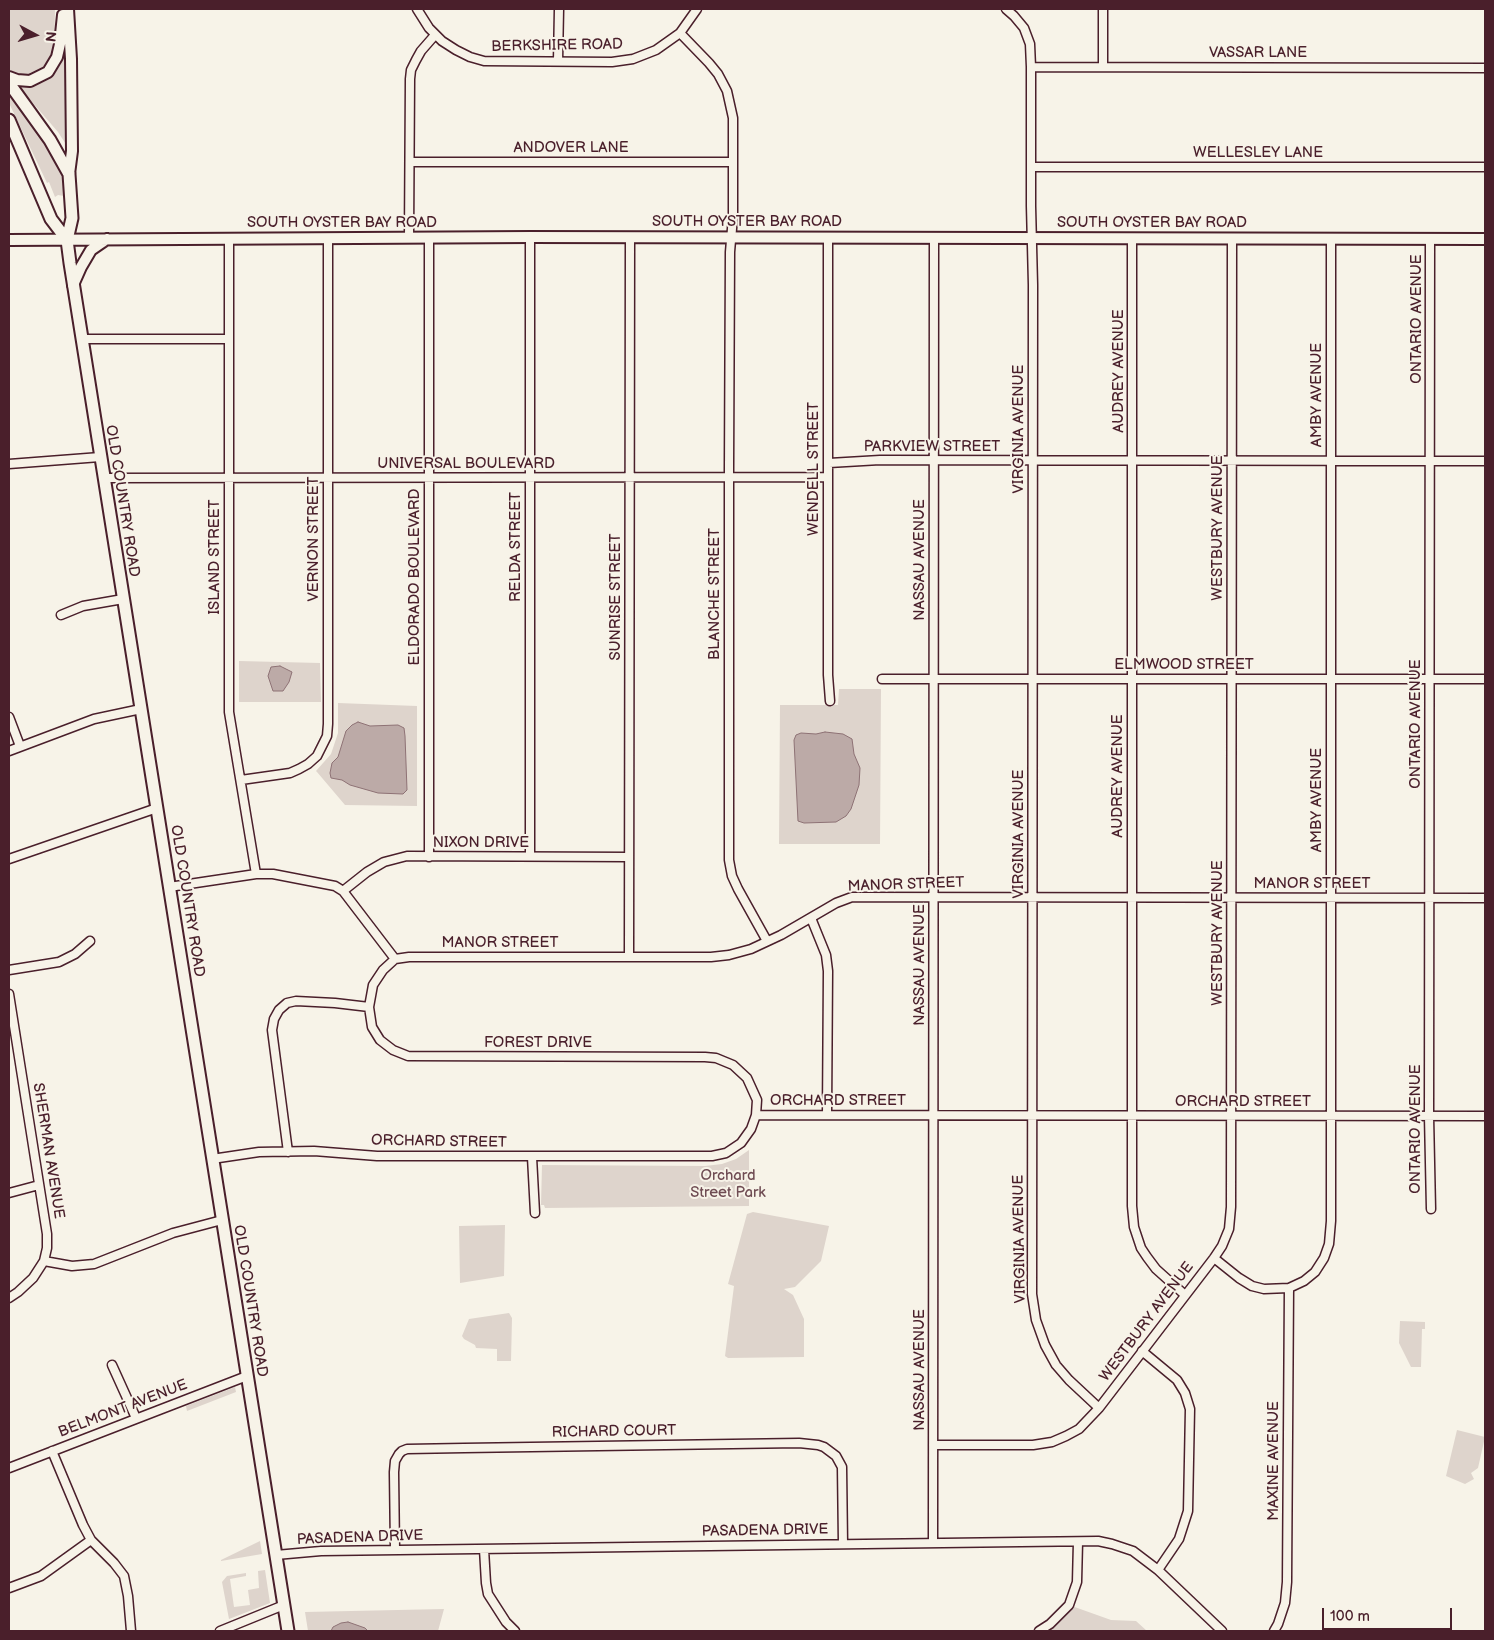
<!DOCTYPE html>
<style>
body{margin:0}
#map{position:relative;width:1494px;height:1640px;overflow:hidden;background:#f7f3e8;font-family:"Balsamiq Sans",sans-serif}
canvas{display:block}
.frame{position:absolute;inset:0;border:10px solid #4a1f2b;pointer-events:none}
.north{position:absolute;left:10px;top:10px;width:50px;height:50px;-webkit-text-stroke:4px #f7f3e8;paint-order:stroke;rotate:96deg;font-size:14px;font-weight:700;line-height:20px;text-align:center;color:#4a1f2b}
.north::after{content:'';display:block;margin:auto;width:18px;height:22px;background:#4a1f2b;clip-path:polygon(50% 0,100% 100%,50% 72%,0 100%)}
.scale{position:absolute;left:1322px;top:1608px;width:130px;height:22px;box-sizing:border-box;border:2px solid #4a1f2b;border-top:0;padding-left:6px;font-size:15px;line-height:18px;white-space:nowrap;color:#4a1f2b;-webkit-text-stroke:4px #f7f3e8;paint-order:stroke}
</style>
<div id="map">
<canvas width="1494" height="1640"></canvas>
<div class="frame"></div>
<div class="north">N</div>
<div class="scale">100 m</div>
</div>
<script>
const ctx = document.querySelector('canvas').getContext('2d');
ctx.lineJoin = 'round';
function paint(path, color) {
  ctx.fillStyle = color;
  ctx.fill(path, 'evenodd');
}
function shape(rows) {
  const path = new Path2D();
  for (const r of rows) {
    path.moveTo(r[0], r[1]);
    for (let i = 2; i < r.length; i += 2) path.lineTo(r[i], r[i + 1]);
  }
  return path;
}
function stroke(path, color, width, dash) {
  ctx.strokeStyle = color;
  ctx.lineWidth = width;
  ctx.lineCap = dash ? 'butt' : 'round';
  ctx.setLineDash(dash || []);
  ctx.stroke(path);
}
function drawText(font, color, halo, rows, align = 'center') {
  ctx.font = font + ' "Balsamiq Sans",sans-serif';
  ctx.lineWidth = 4;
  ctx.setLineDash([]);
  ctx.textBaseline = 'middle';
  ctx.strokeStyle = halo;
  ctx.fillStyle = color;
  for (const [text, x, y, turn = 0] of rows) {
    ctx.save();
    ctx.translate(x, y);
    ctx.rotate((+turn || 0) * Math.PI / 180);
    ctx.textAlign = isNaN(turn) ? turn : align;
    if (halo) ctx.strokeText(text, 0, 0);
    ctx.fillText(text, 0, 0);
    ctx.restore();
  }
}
paint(shape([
 [9,9,55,9,54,57,48,66,39,73,27,76,15,75,9,69],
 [65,51,68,51,69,149,58,132,19,87,20,85,38,83,52,77,61,64],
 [9,90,43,133,60,165,64,180,62,180,64,196,58,195,55,197,49,182,47,183,9,103],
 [239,661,320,663,321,702,239,702],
 [839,689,881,689,880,844,779,844,780,705,838,705],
 [338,703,417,706,417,806,345,805,317,772,316,771,331,754,338,733],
 [749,1150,749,1206,545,1208,544,1205,541,1205,542,1165,705,1166,722,1164,736,1159],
 [753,1212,829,1226,821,1261,795,1287,784,1289,793,1295,804,1319,804,1357,728,1358,725,1356,734,1286,728,1284,747,1214],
 [505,1225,504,1276,460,1283,459,1226],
 [509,1313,512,1318,511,1361,497,1361,497,1349,476,1348,475,1345,464,1339,462,1336,469,1319],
 [1400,1321,1425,1322,1425,1329,1422,1329,1421,1367,1411,1367,1399,1343],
 [235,1387,236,1392,187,1411,186,1406],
 [1457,1430,1485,1437,1478,1468,1471,1473,1474,1479,1465,1484,1446,1476],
 [260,1541,262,1554,221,1561,221,1560],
 [265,1570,270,1603,229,1619,222,1582,227,1576,246,1573,246,1576,230,1579,234,1607,250,1605,248,1590,259,1588,258,1571],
 [1069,1605,1111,1620,1136,1621,1147,1631,1037,1631],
 [444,1609,438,1631,308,1631,305,1612]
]), '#ded4cc');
const water = shape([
 [280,666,292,672,289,682,283,691,273,691,268,676,271,667,280,666],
 [358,722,370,726,398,725,404,728,405,736,407,790,403,794,378,793,350,785,342,780,331,778,330,773,332,763,338,757,346,731,352,725,358,722],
 [825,732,843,734,852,739,854,754,860,768,859,785,851,809,846,816,836,822,804,823,798,821,794,740,796,735,801,733,816,734,825,732],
 [348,1622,365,1628,368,1631,331,1631,333,1627,341,1623,348,1622]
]);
paint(water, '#bcaaa7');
stroke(water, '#8e7275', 1);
const street = shape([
 [417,9,429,28,442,41,456,50,470,57,484,61,612,62,633,59,656,50,680,33,697,9],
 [1006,9,1014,16,1024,28,1030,44,1031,67,1031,206,1033,285,1032,1294,1036,1320,1045,1345,1056,1365,1069,1380,1099,1408],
 [680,33,709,63,718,74,727,91,733,118,733,217,730,252,729,467,729,860,732,876,738,889,767,941],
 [558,61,559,9],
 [1031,67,1485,68],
 [1103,67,1103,9],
 [410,162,733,162],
 [1031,167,1485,167],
 [409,237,410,79,411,70,416,60,421,51,435,35],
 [828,237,828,675,830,701],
 [1132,238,1132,1206,1134,1227,1141,1248,1147,1257,1156,1269,1185,1295],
 [1430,238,1429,1116,1431,1209],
 [229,239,229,712,256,874],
 [82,339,228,339],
 [829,463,880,460,1485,461],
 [9,464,100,457],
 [104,478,828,477],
 [61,615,83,606,123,599],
 [882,679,1485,679],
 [9,717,20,746],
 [9,751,94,719,141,709],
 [241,780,290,773,299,769,308,764,317,756,327,736,328,724,328,238],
 [530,856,530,237],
 [429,857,429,238],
 [9,859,157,808],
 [169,887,256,874,273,874,335,886,343,891,395,959,409,957,711,957,729,955,751,949,781,935,836,903,852,897,1485,898],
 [343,891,367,872,384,862,407,856,629,857],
 [811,918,826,955,828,971,827,1115],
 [629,957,630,237],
 [395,959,383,970,373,985,369,1007,372,1027,380,1040,393,1050,408,1056,705,1057,716,1058,733,1065,747,1078,757,1100,756,1115],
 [9,970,59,962,75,954,90,941],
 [9,994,47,1234,47,1248,44,1261,33,1278,18,1292,9,1298],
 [288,1152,272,1030,274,1019,279,1010,287,1003,296,1001,335,1003,369,1007],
 [532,1157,535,1213],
 [212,1159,259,1152,314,1151,377,1156,712,1156,726,1153,741,1143,751,1129,756,1115,1485,1116],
 [9,1193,39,1185],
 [1214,1258,1239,1278,1252,1286,1264,1289,1289,1288,1304,1281,1315,1272,1324,1258,1329,1244,1331,1221,1331,238],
 [44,1261,72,1266,94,1264,173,1233,222,1220],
 [1142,1351,1177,1380,1185,1393,1190,1409,1188,1511,1179,1539,1158,1570],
 [112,1365,136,1418],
 [933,1445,1033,1445,1052,1442,1066,1436,1079,1429,1099,1408,1214,1258,1222,1246,1229,1229,1231,1207,1232,238],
 [52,1451,83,1525,91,1540,114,1563,124,1576,128,1596,131,1631],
 [9,1468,247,1376],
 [933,1543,934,238],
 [484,1549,486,1583,488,1594,506,1622,515,1631],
 [395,1550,394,1472,395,1461,399,1454,402,1451,407,1449,464,1448,799,1443,818,1445,824,1447,836,1456,842,1467,843,1544],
 [276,1555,321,1551,1098,1541,1112,1544,1133,1551,1158,1570,1222,1631],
 [9,1588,41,1576,91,1540],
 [220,1631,284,1605],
 [1039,1631,1050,1624,1069,1605,1077,1582,1078,1542],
 [1274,1631,1278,1624,1285,1603,1287,1582,1289,1288]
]);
const secondary = shape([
 [68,9,71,59,72,151,69,174],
 [9,77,17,80,30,81,48,72,57,57,60,44,63,15],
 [9,240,530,237,1485,239],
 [73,285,81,267,91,250,107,239]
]);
const primary = shape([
 [9,83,50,140,69,174,72,218,67,240,70,263,288,1631],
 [9,120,51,219,67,240]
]);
stroke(street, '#4a1f2b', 11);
stroke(secondary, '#4a1f2b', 14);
stroke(primary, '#4a1f2b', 15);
stroke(street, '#f7f3e8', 8);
stroke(secondary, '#f7f3e8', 10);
stroke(primary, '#f7f3e8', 11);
drawText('15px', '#4a1f2b', '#f7f3e8', [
 ["BERKSHIRE ROAD",557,46,-1],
 ["VASSAR LANE",1258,53],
 ["ANDOVER LANE",571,148],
 ["WELLESLEY LANE",1258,153],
 ["SOUTH OYSTER BAY ROAD",747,222],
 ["SOUTH OYSTER BAY ROAD",342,223],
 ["SOUTH OYSTER BAY ROAD",1152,223],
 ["ONTARIO AVENUE",1417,319,-90],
 ["AUDREY AVENUE",1119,371,-90],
 ["AMBY AVENUE",1317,395,-90],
 ["VIRGINIA AVENUE",1019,429,-90],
 ["PARKVIEW STREET",932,447],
 ["UNIVERSAL BOULEVARD",466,464],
 ["WENDELL STREET",814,469,-90],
 ["OLD COUNTRY ROAD",122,501,81],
 ["WESTBURY AVENUE",1218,528,-90],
 ["VERNON STREET",314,539,-90],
 ["RELDA STREET",516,547,-90],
 ["ISLAND STREET",215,557,-90],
 ["NASSAU AVENUE",920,560,-90],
 ["ELDORADO BOULEVARD",415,577,-90],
 ["BLANCHE STREET",715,594,-90],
 ["SUNRISE STREET",616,597,-90],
 ["ELMWOOD STREET",1184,665],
 ["ONTARIO AVENUE",1416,724,-90],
 ["AUDREY AVENUE",1118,776,-90],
 ["AMBY AVENUE",1317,800,-90],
 ["VIRGINIA AVENUE",1019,834,-90],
 ["NIXON DRIVE",481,843],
 ["MANOR STREET",1312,884],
 ["MANOR STREET",906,885,-2],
 ["OLD COUNTRY ROAD",187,901,81],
 ["WESTBURY AVENUE",1218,933,-90],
 ["MANOR STREET",500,943],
 ["NASSAU AVENUE",920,965,-90],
 ["FOREST DRIVE",538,1043],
 ["ORCHARD STREET",838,1101],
 ["ORCHARD STREET",1243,1102],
 ["ONTARIO AVENUE",1416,1129,-90],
 ["ORCHARD STREET",439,1142,1],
 ["SHERMAN AVENUE",48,1151,81],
 ["VIRGINIA AVENUE",1020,1239,-91],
 ["OLD COUNTRY ROAD",250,1301,81],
 ["WESTBURY AVENUE",1147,1322,-53],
 ["NASSAU AVENUE",920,1370,-90],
 ["BELMONT AVENUE",123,1409,-21],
 ["RICHARD COURT",614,1432,-1],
 ["MAXINE AVENUE",1274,1461,-90],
 ["PASADENA DRIVE",765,1531,-1],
 ["PASADENA DRIVE",360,1538,-2]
]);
drawText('15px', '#6f4c53', '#f7f3e8', [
 ["Orchard",728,1176],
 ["Street Park",728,1193]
]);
</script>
